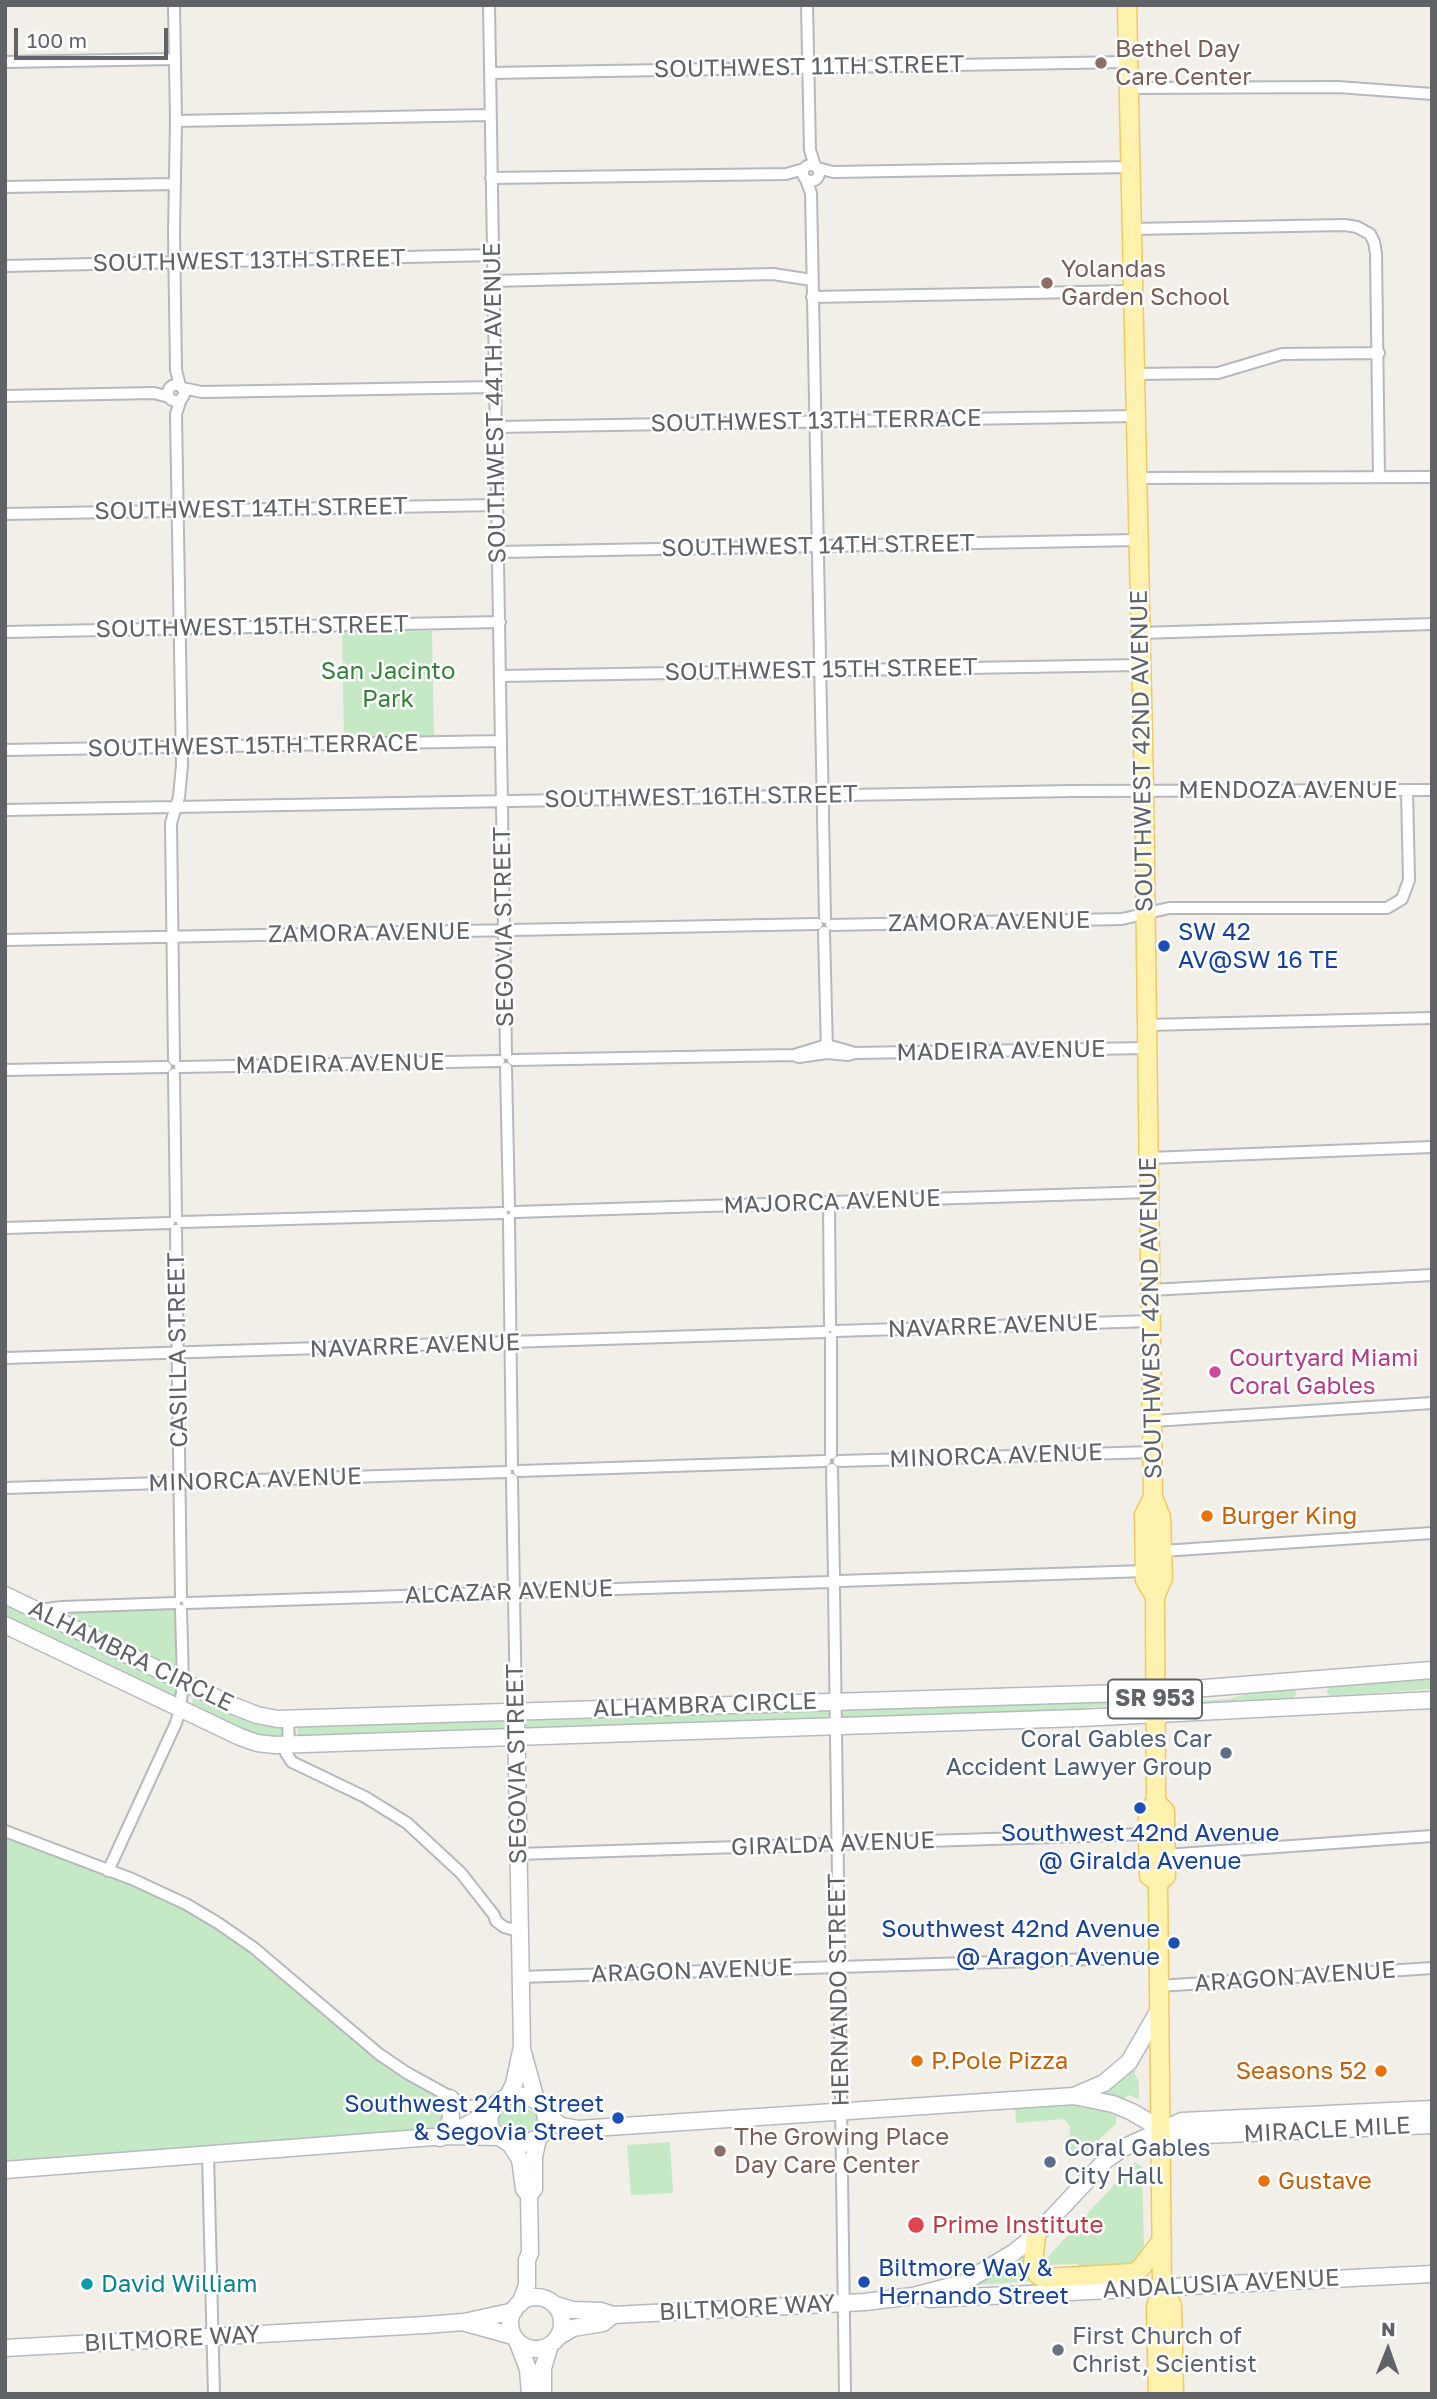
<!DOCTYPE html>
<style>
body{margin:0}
#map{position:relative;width:1437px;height:2399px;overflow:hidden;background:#f1efe8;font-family:"Golos Text",sans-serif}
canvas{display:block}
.frame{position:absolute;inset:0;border:7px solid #5f6368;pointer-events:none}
.north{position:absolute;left:1353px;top:2315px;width:70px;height:70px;-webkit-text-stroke:5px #fff;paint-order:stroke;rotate:1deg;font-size:19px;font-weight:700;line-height:28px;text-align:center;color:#5f6368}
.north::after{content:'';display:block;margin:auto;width:24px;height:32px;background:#5f6368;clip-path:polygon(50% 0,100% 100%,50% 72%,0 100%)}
.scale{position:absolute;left:14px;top:28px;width:154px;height:32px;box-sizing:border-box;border:4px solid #5f6368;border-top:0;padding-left:9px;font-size:21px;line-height:24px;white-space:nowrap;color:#5f6368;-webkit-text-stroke:5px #fff;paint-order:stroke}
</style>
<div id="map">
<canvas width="1437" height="2399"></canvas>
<div class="frame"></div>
<div class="north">N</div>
<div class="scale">100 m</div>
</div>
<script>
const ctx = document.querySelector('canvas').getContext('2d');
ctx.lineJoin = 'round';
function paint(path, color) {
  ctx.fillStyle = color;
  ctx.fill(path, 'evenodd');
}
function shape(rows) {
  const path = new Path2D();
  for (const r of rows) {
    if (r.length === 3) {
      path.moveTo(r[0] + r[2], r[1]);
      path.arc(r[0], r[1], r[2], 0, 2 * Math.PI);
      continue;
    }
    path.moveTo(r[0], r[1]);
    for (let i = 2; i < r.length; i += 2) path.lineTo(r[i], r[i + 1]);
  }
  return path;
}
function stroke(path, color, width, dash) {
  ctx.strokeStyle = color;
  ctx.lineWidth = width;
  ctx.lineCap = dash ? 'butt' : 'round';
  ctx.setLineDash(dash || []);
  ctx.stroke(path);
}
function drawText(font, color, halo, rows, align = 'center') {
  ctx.font = font + ' "Golos Text",sans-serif';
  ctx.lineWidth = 5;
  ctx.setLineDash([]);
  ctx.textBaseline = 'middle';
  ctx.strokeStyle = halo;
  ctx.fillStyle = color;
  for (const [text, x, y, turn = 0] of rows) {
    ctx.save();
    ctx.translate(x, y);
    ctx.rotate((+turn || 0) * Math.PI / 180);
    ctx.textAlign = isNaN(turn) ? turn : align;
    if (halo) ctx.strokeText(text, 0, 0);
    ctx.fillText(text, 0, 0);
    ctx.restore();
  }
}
paint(shape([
 [432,631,434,737,344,739,342,632],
 [5,1602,178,1686,177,1702,5,1620],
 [175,1609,178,1673,50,1614],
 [1432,1679,1432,1689,1331,1696,1326,1692,1330,1687],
 [1292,1689,1297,1693,1293,1698,1178,1706,1178,1702,1229,1699,1253,1692],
 [194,1692,281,1725,282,1741,249,1736,191,1708],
 [1131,1696,1131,1705,1091,1707,1077,1712,843,1721,843,1706],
 [831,1707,832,1721,524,1733,523,1716],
 [509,1716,510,1733,298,1741,297,1724],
 [5,1836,158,1896,223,1932,270,1967,383,2063,442,2100,444,2103,447,2119,436,2129,5,2164],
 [1135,2065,1135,2074,1139,2082,1139,2099,1128,2095,1124,2099,1097,2092],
 [1054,2103,1093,2106,1116,2116,1116,2124,1082,2155,1079,2153,1077,2155,1069,2149,1070,2126,1064,2119,1016,2123,1015,2105],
 [519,2105,534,2112,537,2117,537,2124,535,2128,527,2133,513,2134,499,2123,499,2115,507,2107],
 [670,2142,673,2193,631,2195,627,2145],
 [1135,2162,1142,2167,1144,2250,1142,2258,1130,2266,1085,2271,1077,2264,1044,2265,1045,2260],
 [1029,2255,1036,2281,975,2285,975,2284]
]), '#c5e8c5');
const street = shape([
 [174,5,176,121,174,233,176,370,180,386],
 [489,5,506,1054],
 [807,5,810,150,815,166],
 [5,62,174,59],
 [490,73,1128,62],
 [1129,88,1338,87,1432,94],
 [176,121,490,115],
 [811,173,8],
 [817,168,833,172,1131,167],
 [491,178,786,174,804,169],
 [806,180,811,193,825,918],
 [5,187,175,184],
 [1132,229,1345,225,1357,227,1370,234,1374,242,1376,253,1379,477],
 [5,266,493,255],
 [493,281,773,274,812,280],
 [812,297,1134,291],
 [1135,374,1218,373,1282,354,1379,353],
 [176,393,8],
 [182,388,202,392,495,387],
 [5,396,154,393,169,397],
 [496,427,1136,416],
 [1137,478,1432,477],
 [5,514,498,505],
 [498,552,1138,540],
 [5,632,500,622],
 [1140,633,1432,624],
 [500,676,1141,665],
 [5,750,501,741],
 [5,810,1072,791,1432,790],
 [831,925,1122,919,1169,908,1387,908,1402,899,1409,880,1407,790],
 [824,932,827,1051],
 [5,940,817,924],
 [1147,1025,1432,1018],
 [855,1053,1148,1048],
 [174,1060,171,823,179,797,182,765,176,414,181,399],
 [513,1060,794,1055,799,1057,827,1053,848,1055,855,1053,827,1045,794,1055],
 [180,1067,499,1061],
 [506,1068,509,1206],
 [5,1070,166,1067],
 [174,1074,176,1217],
 [1149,1158,1432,1147],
 [829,1202,830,1326],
 [515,1212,1149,1192],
 [509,1219,512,1465],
 [182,1222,502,1213],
 [5,1228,169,1223],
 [176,1230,181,1597],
 [1150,1290,1432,1275],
 [836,1331,1151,1321],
 [831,1338,831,1454],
 [5,1358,824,1332],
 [1153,1421,1432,1403],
 [839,1461,1153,1452],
 [832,1469,834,1576],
 [519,1471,825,1461],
 [512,1479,516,1711],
 [5,1488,506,1472],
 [1162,1551,1432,1533],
 [839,1581,1145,1571],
 [834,1586,845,2394],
 [188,1603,829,1582],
 [38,1610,62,1607,175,1603],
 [288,1719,289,1745,286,1753,292,1762,365,1797,407,1823,461,1873,494,1915,496,1921,504,1927,518,1931],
 [5,1831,132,1879,186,1904,218,1923,254,1948,379,2054,407,2073,467,2106,496,2104],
 [518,1854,1148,1834],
 [1165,1855,1432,1836],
 [108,1871,176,1723,180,1710,183,1682,181,1610],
 [519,1977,1159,1957],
 [1159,1986,1432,1968],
 [208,2155,214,2394]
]);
const secondary = shape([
 [5,1595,229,1704,257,1715,278,1719,1155,1692,1432,1670],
 [5,1625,240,1737,257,1743,275,1745,1080,1718,1432,1700],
 [516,1711,522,2049,536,2100],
 [519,2095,536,2100,544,2109,547,2123,542,2135,538,2138,524,2144,510,2144,499,2137,491,2129,489,2117,496,2104,500,2101,508,2096,519,2095],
 [1076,2095,1104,2083,1129,2062,1159,2010],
 [508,2096,514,2084,521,2051],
 [547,2115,561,2126,578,2129,1074,2096,1113,2104,1132,2112,1161,2129,1182,2136,1432,2125],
 [449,2135,491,2111],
 [440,2138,451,2120,450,2098],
 [510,2144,520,2159,524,2189,529,2195,530,2253,527,2260,527,2285,520,2304],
 [5,2170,446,2136,499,2137],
 [529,2195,534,2189,534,2157,538,2138],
 [536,2323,26],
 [929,2299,1432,2274],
 [556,2305,573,2310,601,2311,613,2315,865,2302,913,2296,963,2283,1013,2253,1036,2235,1106,2160,1125,2147,1182,2121,1432,2109],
 [466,2323,513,2336],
 [558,2337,573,2328,603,2323,613,2315],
 [518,2343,528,2369,530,2394],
 [5,2348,425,2325,464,2322,514,2311],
 [543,2394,543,2368,550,2345]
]);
const primary = shape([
 [1127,5,1144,790,1153,1497,1161,1517,1163,1578,1155,1597,1156,1802,1165,1811,1166,1876,1158,1883,1162,2287,1156,2307,1158,2394],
 [1153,1497,1144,1515,1145,1580,1155,1597],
 [1156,1802,1148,1810,1148,1834,1149,1876,1158,1883],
 [1036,2235,1033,2264,1038,2275,1045,2278,1134,2273,1141,2268,1162,2240],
 [1162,2287,1172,2305,1174,2394]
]);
stroke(street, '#b5b8bc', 14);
stroke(secondary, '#b6babf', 19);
stroke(primary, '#f2c960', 21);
stroke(street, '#fff', 10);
stroke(secondary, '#fff', 16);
stroke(primary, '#fff2af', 18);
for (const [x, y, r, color] of [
 [1101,63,7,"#8d6e63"],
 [1047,283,7,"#8d6e63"],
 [1164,946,7,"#1a4fb4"],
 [1215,1372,7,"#d1479c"],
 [1207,1516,7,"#e8710a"],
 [1226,1753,7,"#5c6f8a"],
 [1140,1808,7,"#1a4fb4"],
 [1174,1943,7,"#1a4fb4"],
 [917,2061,7,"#e8710a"],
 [1381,2071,7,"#e8710a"],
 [618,2118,7,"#1a4fb4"],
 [720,2151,7,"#8d6e63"],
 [1050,2162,7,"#5c6f8a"],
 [1264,2181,7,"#e8710a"],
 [916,2225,9,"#e0444e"],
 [864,2282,7,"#1a4fb4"],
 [87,2284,7,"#0f9aa8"],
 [1058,2350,7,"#6b7280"]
]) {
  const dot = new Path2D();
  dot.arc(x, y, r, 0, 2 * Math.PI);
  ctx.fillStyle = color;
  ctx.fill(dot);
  stroke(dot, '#fff', 2.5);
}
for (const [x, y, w] of [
 [1155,1699,94]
]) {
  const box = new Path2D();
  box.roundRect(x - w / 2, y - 19.5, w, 39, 5);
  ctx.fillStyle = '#fff';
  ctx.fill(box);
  stroke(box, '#5f6368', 2);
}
drawText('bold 23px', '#5f6368', null, [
 ["SR 953",1155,1699]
]);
drawText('24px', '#785e54', '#fff', [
 ["Bethel Day",1115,49],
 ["Care Center",1115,77],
 ["Yolandas",1061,269],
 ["Garden School",1061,297],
 ["The Growing Place",734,2137],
 ["Day Care Center",734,2165]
], 'left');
drawText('24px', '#5f6368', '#fff', [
 ["SOUTHWEST 11TH STREET",809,67,-1],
 ["SOUTHWEST 13TH STREET",249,261,-1],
 ["SOUTHWEST 44TH AVENUE",495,403,-91],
 ["SOUTHWEST 13TH TERRACE",816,421,-1],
 ["SOUTHWEST 14TH STREET",251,509,-1],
 ["SOUTHWEST 14TH STREET",818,546,-1],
 ["SOUTHWEST 15TH STREET",252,627,-1],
 ["SOUTHWEST 15TH STREET",821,670,-1],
 ["SOUTHWEST 15TH TERRACE",253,746,-1],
 ["SOUTHWEST 42ND AVENUE",1142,751,-91],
 ["MENDOZA AVENUE",1288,790],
 ["SOUTHWEST 16TH STREET",701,797,-1],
 ["ZAMORA AVENUE",989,922,-1],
 ["SEGOVIA STREET",504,927,-91],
 ["ZAMORA AVENUE",369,933,-1],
 ["MADEIRA AVENUE",1001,1051,-1],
 ["MADEIRA AVENUE",340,1064,-1],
 ["MAJORCA AVENUE",832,1202,-2],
 ["SOUTHWEST 42ND AVENUE",1151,1318,-91],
 ["NAVARRE AVENUE",993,1326,-2],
 ["NAVARRE AVENUE",415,1346,-2],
 ["CASILLA STREET",178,1350,-91],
 ["MINORCA AVENUE",996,1456,-2],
 ["MINORCA AVENUE",255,1480,-2],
 ["ALCAZAR AVENUE",509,1592,-2],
 ["ALHAMBRA CIRCLE",131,1656,26],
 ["ALHAMBRA CIRCLE",705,1705,-2],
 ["SEGOVIA STREET",517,1764,-91],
 ["GIRALDA AVENUE",833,1844,-2],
 ["ARAGON AVENUE",692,1971,-2],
 ["ARAGON AVENUE",1295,1977,-4],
 ["HERNANDO STREET",839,1990,-91],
 ["MIRACLE MILE",1327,2130,-3],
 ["ANDALUSIA AVENUE",1221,2284,-3],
 ["BILTMORE WAY",747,2308,-3],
 ["BILTMORE WAY",172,2339,-3]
]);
drawText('24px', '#348238', '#fff', [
 ["San Jacinto",388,671],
 ["Park",388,699]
]);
drawText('24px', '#164399', '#fff', [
 ["SW 42",1178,932],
 ["AV@SW 16 TE",1178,960],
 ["Southwest 42nd Avenue",1140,1833,"center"],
 ["@ Giralda Avenue",1140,1861,"center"],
 ["Southwest 42nd Avenue",1160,1929,"right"],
 ["@ Aragon Avenue",1160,1957,"right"],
 ["Southwest 24th Street",604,2104,"right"],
 ["& Segovia Street",604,2132,"right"],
 ["Biltmore Way &",878,2268],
 ["Hernando Street",878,2296]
], 'left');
drawText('24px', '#b23c85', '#fff', [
 ["Courtyard Miami",1229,1358],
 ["Coral Gables",1229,1386]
], 'left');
drawText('24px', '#c56008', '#fff', [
 ["Burger King",1221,1516],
 ["P.Pole Pizza",931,2061],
 ["Seasons 52",1367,2071,"right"],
 ["Gustave",1278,2181]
], 'left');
drawText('24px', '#4e5e75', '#fff', [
 ["Coral Gables Car",1212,1739],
 ["Accident Lawyer Group",1212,1767],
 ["Coral Gables",1064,2148,"left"],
 ["City Hall",1064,2176,"left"]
], 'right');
drawText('24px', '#be3a42', '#fff', [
 ["Prime Institute",932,2225]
], 'left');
drawText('24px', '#0d838f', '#fff', [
 ["David William",101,2284]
], 'left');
drawText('24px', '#5b616d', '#fff', [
 ["First Church of",1072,2336],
 ["Christ, Scientist",1072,2364]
], 'left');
</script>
